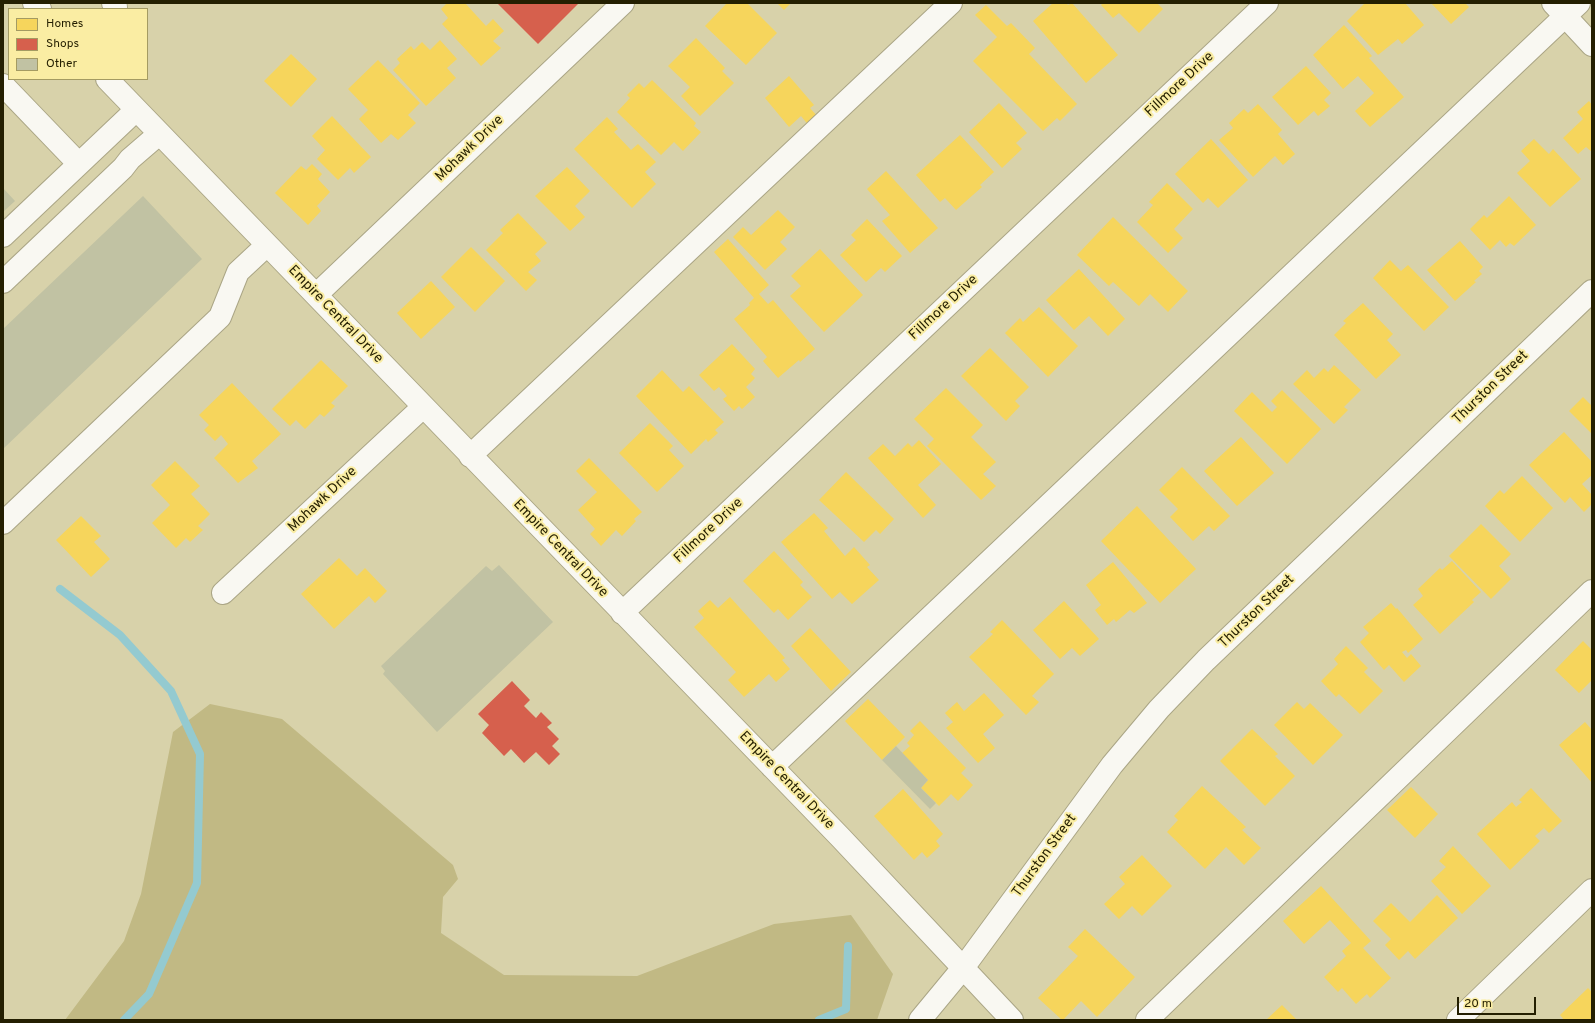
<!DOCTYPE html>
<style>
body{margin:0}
#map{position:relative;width:1595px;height:1023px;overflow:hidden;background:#d8d2aa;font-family:Overpass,sans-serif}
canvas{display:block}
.frame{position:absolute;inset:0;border:4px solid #241f01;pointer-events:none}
.legend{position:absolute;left:8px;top:8px;width:140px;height:72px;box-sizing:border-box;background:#faeda3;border:1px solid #a49b62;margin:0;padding:5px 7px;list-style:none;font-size:12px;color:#241f01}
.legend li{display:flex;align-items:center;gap:8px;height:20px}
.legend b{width:20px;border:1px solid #a49b62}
.scale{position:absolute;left:1457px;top:997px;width:79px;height:18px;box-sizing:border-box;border:2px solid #241f01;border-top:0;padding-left:5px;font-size:12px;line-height:14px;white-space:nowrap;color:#241f01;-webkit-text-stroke:3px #faeda3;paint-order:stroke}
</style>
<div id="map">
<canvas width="1595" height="1023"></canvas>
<div class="frame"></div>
<ul class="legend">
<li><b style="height:11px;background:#f6d55c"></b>Homes</li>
<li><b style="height:11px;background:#d6604d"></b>Shops</li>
<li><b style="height:11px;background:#c1c2a3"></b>Other</li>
</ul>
<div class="scale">20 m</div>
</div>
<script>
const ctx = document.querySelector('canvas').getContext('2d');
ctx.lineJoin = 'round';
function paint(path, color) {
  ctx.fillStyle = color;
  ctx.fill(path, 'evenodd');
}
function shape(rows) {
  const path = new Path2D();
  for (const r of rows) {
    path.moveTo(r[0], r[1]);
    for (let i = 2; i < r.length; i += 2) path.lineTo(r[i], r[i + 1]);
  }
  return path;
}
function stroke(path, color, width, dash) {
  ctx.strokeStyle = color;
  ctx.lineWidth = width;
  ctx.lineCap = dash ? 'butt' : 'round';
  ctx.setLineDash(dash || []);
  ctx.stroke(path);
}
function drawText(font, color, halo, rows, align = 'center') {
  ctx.font = font + ' Overpass,sans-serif';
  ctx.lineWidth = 4;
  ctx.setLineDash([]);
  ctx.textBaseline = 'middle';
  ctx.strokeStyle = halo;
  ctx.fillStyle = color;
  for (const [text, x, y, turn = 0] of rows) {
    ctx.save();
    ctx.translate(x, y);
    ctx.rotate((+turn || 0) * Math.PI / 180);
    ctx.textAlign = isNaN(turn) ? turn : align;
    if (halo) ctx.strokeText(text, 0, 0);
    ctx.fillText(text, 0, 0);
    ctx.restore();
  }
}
paint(shape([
 [210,704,282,719,453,865,458,879,443,897,441,933,504,975,637,976,774,924,851,915,893,974,877,1020,65,1020,124,941,141,894,173,732]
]), '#c1b984');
paint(shape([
 [447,3,465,3,486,26,493,19,504,31,493,41,501,48,481,66,442,24,448,18,441,9],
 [727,3,747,3,777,33,746,65,705,26],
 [777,3,791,3,784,10],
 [1053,3,1066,3,1068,5,1072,3,1118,55,1086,83,1033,21],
 [1103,3,1157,3,1163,9,1139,33,1119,13,1113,18,1101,5],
 [1365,3,1405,3,1424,25,1402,44,1398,39,1378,55,1347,21],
 [1431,3,1465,3,1469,7,1451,24],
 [986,5,1007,26,1011,23,1035,48,1029,54,1077,104,1060,121,1057,118,1043,131,973,61,997,37,975,15],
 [1344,25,1372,56,1369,58,1404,97,1370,127,1355,111,1374,93,1358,76,1343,89,1313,55],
 [696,38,725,68,722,71,734,83,700,116,681,96,690,87,668,66],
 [440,40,457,59,447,68,456,78,426,106,393,70,400,63,397,59,411,46,414,50,422,42,430,50],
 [291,54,317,79,291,107,264,81],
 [378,60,420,103,408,115,416,123,398,140,391,134,381,143,359,119,368,110,348,89],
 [1306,66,1331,93,1324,100,1330,106,1318,116,1314,111,1298,125,1272,97],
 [789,76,814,105,810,108,818,117,809,126,801,116,789,127,765,98],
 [652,80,696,123,694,126,701,132,683,151,674,142,661,155,617,112,630,98,627,95,639,83,644,88],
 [1589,101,1592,105,1592,152,1586,147,1578,154,1563,138,1583,119,1577,112],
 [999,103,1027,133,1016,143,1022,149,1002,168,969,132],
 [1258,104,1282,130,1278,134,1295,154,1283,165,1275,156,1253,177,1219,140,1233,128,1229,123,1244,109,1248,113],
 [332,116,371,157,354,173,350,168,338,180,317,159,325,150,312,136],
 [607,117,618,129,614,132,631,150,638,144,656,162,645,172,656,184,632,208,574,149],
 [960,135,994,172,980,185,982,187,956,210,945,198,940,202,916,175],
 [1211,139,1248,180,1218,208,1208,198,1203,203,1175,174],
 [1534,139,1549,154,1553,149,1581,179,1550,207,1517,173,1530,161,1521,151],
 [312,164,322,174,318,179,330,192,317,206,321,211,308,225,275,193,301,166,306,170],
 [567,167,590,191,575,206,585,217,570,231,535,196],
 [886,171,938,228,910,253,882,221,890,215,867,189],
 [1167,183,1193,209,1174,229,1183,238,1168,253,1137,222,1153,205,1149,202],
 [1509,196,1536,225,1514,246,1510,243,1506,247,1500,240,1490,250,1470,229,1484,215,1487,218],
 [778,210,795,227,780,242,787,249,765,270,733,237,743,227,751,235],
 [518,213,547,243,535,254,541,261,528,272,537,280,526,291,486,250,503,233,500,230],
 [1113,217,1188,291,1168,312,1150,294,1139,306,1113,282,1109,286,1077,255],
 [867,219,902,256,885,272,881,268,866,282,840,255,856,240,851,235],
 [728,239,769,285,759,294,768,304,773,300,815,349,800,362,799,360,778,378,763,361,767,357,734,319,750,305,749,303,754,298,714,252],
 [1460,241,1483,267,1479,271,1482,274,1474,281,1476,282,1455,301,1427,270],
 [471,247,505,281,475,312,441,277],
 [820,249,863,295,824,332,790,296,801,286,791,276],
 [1390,260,1401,271,1408,265,1449,307,1424,331,1373,278],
 [1079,269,1125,319,1108,336,1089,316,1074,330,1046,300],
 [431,281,455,307,421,339,397,313],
 [1363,303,1393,334,1387,340,1401,355,1376,379,1334,335,1346,323,1343,321],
 [1039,307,1078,346,1048,377,1005,333,1020,318,1023,322],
 [732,344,755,369,751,374,755,378,746,387,755,397,742,409,739,406,734,411,723,399,727,396,719,387,714,391,699,375],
 [990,348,1029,387,1015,401,1020,406,1006,421,961,376],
 [321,360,348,386,331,403,335,406,324,417,320,414,305,429,296,420,290,426,272,409],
 [1334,365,1361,390,1344,407,1348,410,1334,424,1293,384,1307,370,1314,378,1324,368,1328,372],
 [662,370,683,392,689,386,724,422,715,430,718,433,708,442,706,439,691,454,636,396],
 [232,383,281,434,252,461,258,468,238,483,214,458,228,444,221,435,215,441,204,430,209,425,199,415],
 [946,388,983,425,971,437,996,462,983,474,996,486,981,500,927,446,934,439,914,419],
 [1282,390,1321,429,1287,464,1234,411,1252,392,1272,412,1277,407,1271,401],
 [1583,397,1592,406,1592,434,1569,411],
 [650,423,673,446,669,450,684,466,657,492,619,453],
 [1564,432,1592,462,1592,475,1582,484,1592,495,1592,504,1584,512,1570,497,1565,503,1529,465],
 [1241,437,1274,473,1237,506,1204,471],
 [919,440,941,464,918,485,936,505,923,518,868,458,883,444,895,456,908,443,912,447],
 [589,458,642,512,634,519,636,521,622,536,616,530,601,546,590,534,595,529,578,510,597,492,576,471],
 [175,461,200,486,191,494,210,514,198,526,203,530,190,542,186,538,176,548,152,523,170,505,151,485],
 [1182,467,1230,516,1214,531,1209,526,1193,541,1170,517,1178,509,1159,490],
 [846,472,894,519,880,534,876,530,864,542,819,500],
 [1522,476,1553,508,1520,542,1485,506,1500,490,1504,494],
 [1137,506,1196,569,1160,603,1101,541],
 [814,513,828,528,824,531,845,556,854,547,870,565,867,567,879,580,852,604,840,592,832,599,781,542],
 [81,516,101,536,94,542,110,559,91,577,56,540],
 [1481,524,1511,554,1499,566,1511,579,1491,599,1449,556],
 [774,551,803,582,800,585,812,597,788,620,778,609,774,613,743,581],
 [339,558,357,576,365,568,387,591,375,603,369,596,334,629,301,594],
 [1452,561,1481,592,1472,600,1474,602,1440,634,1413,605,1423,596,1418,589,1440,568,1442,570],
 [1113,562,1147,603,1134,613,1130,610,1116,622,1114,619,1107,625,1095,610,1101,605,1086,585],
 [730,597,785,658,782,660,790,669,776,682,769,674,744,697,728,680,736,672,694,627,704,618,698,611,710,600,718,608],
 [1064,601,1099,639,1080,656,1072,648,1060,659,1033,630],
 [1391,603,1396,609,1397,608,1423,639,1408,653,1406,650,1402,652,1407,658,1411,654,1421,666,1404,682,1389,665,1384,670,1360,642,1369,633,1363,627],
 [1002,620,1054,674,1032,696,1039,702,1026,715,969,657,993,634,990,632],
 [810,628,851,672,831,691,791,646],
 [1583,641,1592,650,1592,680,1579,693,1555,670],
 [1346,646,1368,668,1364,672,1383,691,1360,714,1339,694,1336,697,1321,681,1338,664,1334,659],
 [984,693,1004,715,983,734,995,748,978,763,946,728,953,722,945,713,957,702,964,711],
 [868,699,905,737,882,760,845,721],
 [1297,702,1304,709,1310,703,1343,735,1313,765,1274,725],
 [920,721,966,768,961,773,973,785,958,801,951,794,939,806,921,788,928,780,902,753,910,746,907,743,914,735,910,731],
 [1585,722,1592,730,1592,783,1559,745],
 [1252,729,1278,754,1275,756,1295,776,1265,806,1220,761],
 [1202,786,1246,827,1242,830,1261,848,1244,865,1226,847,1205,869,1167,832,1178,820,1174,816],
 [1411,787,1438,814,1415,838,1387,810],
 [1531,788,1562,821,1549,833,1544,828,1535,836,1540,841,1510,870,1477,834,1512,802,1516,807,1522,802,1519,800],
 [903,789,943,834,936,841,940,846,927,858,922,852,914,860,874,816],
 [1453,846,1491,886,1462,914,1431,881,1446,867,1439,861],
 [1142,855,1172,886,1142,916,1132,906,1119,919,1104,904,1125,884,1119,877],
 [1321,886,1371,941,1363,948,1391,978,1370,998,1367,994,1356,1004,1342,988,1338,992,1324,977,1346,956,1342,951,1351,943,1330,920,1304,944,1283,921],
 [1437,895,1458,918,1415,959,1408,951,1399,960,1385,945,1391,939,1373,921,1391,903,1410,922],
 [1085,929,1135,977,1097,1017,1081,1001,1063,1020,1062,1020,1038,998,1078,956,1068,947],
 [1588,988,1592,992,1592,1020,1564,1020,1560,1015],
 [1282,1005,1297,1020,1266,1020]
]), '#f6d55c');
paint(shape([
 [497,3,579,3,538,44],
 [512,681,530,700,524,706,536,718,541,712,552,723,547,727,559,739,552,746,560,754,549,765,536,752,524,763,511,749,504,756,482,733,489,725,478,714]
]), '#d6604d');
stroke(shape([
 [60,589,120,635,171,691,200,754,197,883,149,994,124,1020],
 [819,1020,846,1009,848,946]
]), '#94cad0', 8);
paint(shape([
 [3,188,15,201,3,212],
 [143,196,202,259,3,449,3,329],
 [499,565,553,622,437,732,383,674,385,671,381,666,486,566,492,571],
 [896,746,928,780,921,788,936,803,930,809,882,760]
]), '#c1c2a3');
const minor = shape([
 [34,3,40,9],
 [113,3,116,7,114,9],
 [1553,3,1592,45],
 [107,79,841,838,1012,1020],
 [3,85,79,164],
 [3,236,136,110],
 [3,282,123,168,130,159,159,134],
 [316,295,623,3],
 [470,456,951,3],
 [3,523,220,317,238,272,267,245],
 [223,593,423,407],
 [622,613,1267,3],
 [772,767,1579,3],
 [920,1020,963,968,1112,765,1159,709,1206,660,1592,291],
 [1147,1020,1592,591],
 [1458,1020,1592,890]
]);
stroke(minor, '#aaa585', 24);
stroke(minor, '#f9f8f2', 22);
drawText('14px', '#241f01', '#faeda3', [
 ["Fillmore Drive",1180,85,-43],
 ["Mohawk Drive",470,149,-44],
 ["Fillmore Drive",944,308,-43],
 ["Empire Central Drive",335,315,46],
 ["Thurston Street",1491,388,-44],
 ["Mohawk Drive",323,500,-43],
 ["Fillmore Drive",709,531,-43],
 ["Empire Central Drive",560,549,46],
 ["Thurston Street",1257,612,-44],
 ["Empire Central Drive",786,781,46],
 ["Thurston Street",1045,856,-54]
]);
</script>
